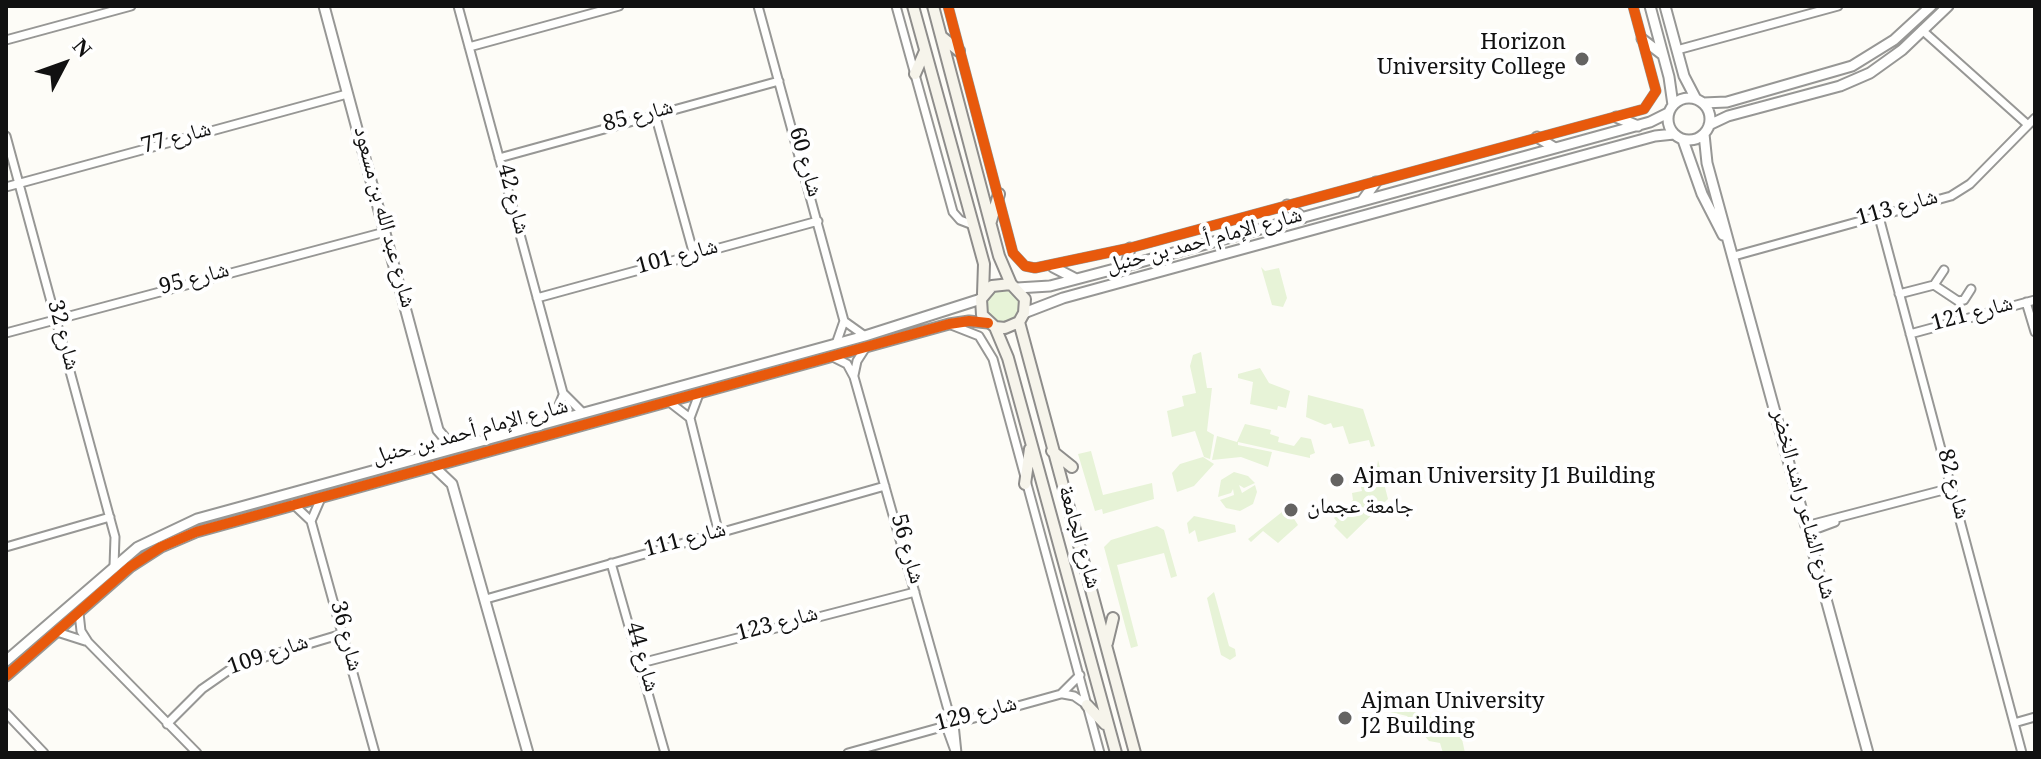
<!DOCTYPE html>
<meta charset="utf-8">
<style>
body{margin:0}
#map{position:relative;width:2041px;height:759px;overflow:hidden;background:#fdfcf7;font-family:Georgia,serif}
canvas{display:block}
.frame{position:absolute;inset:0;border:8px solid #111;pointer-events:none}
.north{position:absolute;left:24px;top:24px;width:80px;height:80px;-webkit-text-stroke:6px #fff;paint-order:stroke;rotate:49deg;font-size:22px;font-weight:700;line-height:32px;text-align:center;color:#111}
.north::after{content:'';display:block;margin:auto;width:28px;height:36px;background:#111;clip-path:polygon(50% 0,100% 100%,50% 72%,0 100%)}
</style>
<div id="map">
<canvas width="2041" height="759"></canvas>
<div class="frame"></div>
<div class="north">N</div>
</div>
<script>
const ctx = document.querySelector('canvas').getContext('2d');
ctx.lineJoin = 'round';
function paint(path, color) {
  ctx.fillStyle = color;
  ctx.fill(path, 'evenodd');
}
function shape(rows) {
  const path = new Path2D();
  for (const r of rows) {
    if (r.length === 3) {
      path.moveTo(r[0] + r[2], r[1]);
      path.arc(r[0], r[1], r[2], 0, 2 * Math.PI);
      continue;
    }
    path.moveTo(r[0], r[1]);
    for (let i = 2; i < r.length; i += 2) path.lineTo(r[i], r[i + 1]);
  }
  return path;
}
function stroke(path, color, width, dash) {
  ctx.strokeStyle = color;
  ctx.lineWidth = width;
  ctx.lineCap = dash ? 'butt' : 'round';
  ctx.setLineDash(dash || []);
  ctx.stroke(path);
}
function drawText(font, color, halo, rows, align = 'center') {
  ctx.font = font + ' Georgia,"Noto Naskh Arabic",serif';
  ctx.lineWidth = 8;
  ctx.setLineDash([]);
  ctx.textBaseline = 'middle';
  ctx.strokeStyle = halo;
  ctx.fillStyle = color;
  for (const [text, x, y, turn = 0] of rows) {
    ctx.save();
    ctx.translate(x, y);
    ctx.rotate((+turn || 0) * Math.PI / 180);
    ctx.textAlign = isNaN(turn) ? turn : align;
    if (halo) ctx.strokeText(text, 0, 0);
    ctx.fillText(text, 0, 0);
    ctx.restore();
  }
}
paint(shape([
 [1261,267,1265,271,1279,268,1287,298,1283,307,1272,305],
 [1008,286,1021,297,1020,317,999,325,987,316,986,296],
 [1201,352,1207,388,1212,388,1207,431,1214,435,1210,459,1204,457,1195,431,1172,437,1167,411,1184,406,1182,396,1196,393,1190,366,1193,355],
 [1260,368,1269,383,1290,391,1286,408,1278,406,1277,410,1250,404,1253,382,1238,378,1238,374],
 [1308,395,1363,409,1375,446,1371,447,1369,440,1349,444,1343,426,1333,428,1331,423,1325,425,1306,417],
 [1245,424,1271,430,1270,434,1279,437,1278,442,1294,446,1301,437,1311,439,1315,453,1310,455,1310,458,1238,442,1238,445,1272,452,1268,467,1241,457,1212,460,1217,436,1237,442],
 [1091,451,1103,495,1152,483,1154,499,1103,514,1102,509,1095,511,1078,454],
 [1203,457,1214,464,1194,486,1177,492,1172,473,1180,464],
 [1378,460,1388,499,1347,539,1334,526,1337,522,1334,518,1353,500,1352,493,1362,491,1357,472,1377,467],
 [1234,472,1248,476,1255,483,1244,488,1239,485,1242,493,1255,485,1257,492,1253,504,1240,511,1226,508,1220,500,1234,495,1233,489,1231,493,1218,497,1221,480],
 [1287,508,1298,525,1278,543,1263,531,1251,542,1248,539],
 [1194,516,1235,525,1236,532,1198,542,1195,530,1189,534,1187,523],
 [1157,526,1164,530,1177,576,1171,578,1164,553,1117,565,1138,646,1131,648,1104,547,1111,540],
 [1214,592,1229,646,1235,649,1236,656,1230,660,1221,655,1207,598],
 [1382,689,1461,734,1465,753,1443,753,1440,743,1429,741,1407,716,1386,711,1389,697,1379,694]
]), '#e7f3d7');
const minor = shape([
 [458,6,563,393,583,413],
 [758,6,844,321,836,344],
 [896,6,953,212,960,220,973,225],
 [948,6,1013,253,1025,266,1035,268,1130,248,1644,109,1656,91,1633,6],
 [1922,30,2027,124],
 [6,40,131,6],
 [469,47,619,6],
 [1677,50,1838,6],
 [655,114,694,255],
 [6,136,115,537,114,566],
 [499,158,779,81],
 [6,187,347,94],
 [1879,217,2022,753],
 [1734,256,1951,196,1970,184,2035,118],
 [1934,285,1958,301,1964,300,1971,289],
 [1899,294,1934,285,1944,270],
 [537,298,818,221],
 [2026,302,2035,332],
 [844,321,865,336],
 [951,325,979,336,993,359,1100,753],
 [6,333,385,232],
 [1910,334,2035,300],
 [833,357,847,364,854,377,952,724],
 [854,375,857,361,866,347],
 [699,394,690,418,719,534],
 [668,401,690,418],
 [553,420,563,395],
 [293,504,311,521,375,753],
 [311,521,321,498],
 [1806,526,1951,488],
 [1808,532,1835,522],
 [6,547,110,517],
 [611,563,665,753],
 [486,599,885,486],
 [79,613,81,631,88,642,197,753],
 [57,632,85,641],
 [641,663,915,592],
 [1063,694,1074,696,1087,705],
 [6,713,44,753],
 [2014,723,2035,717],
 [167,724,202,689,235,666,342,634],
 [954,724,957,753],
 [946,726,955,751],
 [848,753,1061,694,1080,675]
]);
const tertiary = shape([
 [324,6,438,430,447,441,459,447],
 [1650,6,1669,77,1673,105],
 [1665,6,1684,76,1696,99],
 [1642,39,1663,55],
 [1689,119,21],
 [1703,103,1727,102,1852,66,1894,40,1931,6],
 [1616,117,1638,126],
 [1709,125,1728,116,1840,86,1870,73,1902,50,1948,6],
 [1704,134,1707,163,1868,753],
 [1537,137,1555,148],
 [1683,140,1702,194,1723,235],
 [1362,201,1376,182],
 [1287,205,1303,218],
 [1126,266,1130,248],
 [1053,267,1076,279],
 [1017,288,1050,286,1126,266,1650,122,1668,113],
 [1024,313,1063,298,1655,136,1674,134],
 [433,466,452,484,528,753],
 [6,661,138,547,197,519,865,336,981,299],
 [6,676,130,567,161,547,196,532,949,324,969,321,988,323]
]);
const secondary = shape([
 [913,6,984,264,983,294],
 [933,6,999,256,1011,284,1025,299,1024,313,1019,322,1005,328,995,327,982,315,981,299,992,286,1011,284],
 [942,37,959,51],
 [915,74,925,51],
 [991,221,999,194],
 [1019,322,1135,753],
 [995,327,1008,358,1116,753],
 [1052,451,1072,467],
 [1025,484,1030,449],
 [1107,643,1113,618],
 [1087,705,1105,724]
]);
stroke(minor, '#979795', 11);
stroke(tertiary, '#979795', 13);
stroke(secondary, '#8e8d8b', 14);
stroke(minor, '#fffffe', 7);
stroke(tertiary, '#fffffe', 9);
stroke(secondary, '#f6f4eb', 10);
stroke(shape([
 [948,6,1013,253,1025,266,1035,268,1130,248,1644,109,1656,91,1633,6],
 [6,676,130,567,161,547,196,532,949,324,969,321,988,323]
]), '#e8590c', 10);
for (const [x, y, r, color] of [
 [1582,59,8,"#646362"],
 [1337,480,8,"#646362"],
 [1291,510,8,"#646362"],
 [1345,718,8,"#646362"]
]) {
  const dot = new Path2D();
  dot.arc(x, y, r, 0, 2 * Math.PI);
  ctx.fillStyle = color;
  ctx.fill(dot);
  stroke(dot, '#fff', 3);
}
drawText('22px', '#111', '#fff', [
 ["Horizon",1566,46,"right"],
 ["University College",1566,71,"right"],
 ["Ajman University J1 Building",1353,480],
 ["جامعة عجمان",1307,510],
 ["Ajman University",1361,705],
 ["J2 Building",1361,730]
], 'left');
drawText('22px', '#111', '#fff', [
 ["شارع 85",639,119,-15],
 ["شارع 77",177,141,-15],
 ["شارع 60",802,163,74],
 ["شارع 42",510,200,75],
 ["شارع 113",1898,211,-16],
 ["شارع عبد الله بن مسعود",381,218,75],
 ["شارع الإمام أحمد بن حنبل",1205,244,-15],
 ["شارع 101",678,260,-15],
 ["شارع 95",195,282,-15],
 ["شارع 121",1973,317,-15],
 ["شارع 32",60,336,75],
 ["شارع الإمام أحمد بن حنبل",471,435,-15],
 ["شارع 82",1950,485,75],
 ["شارع الشاعر راشد الخضر",1800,505,75],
 ["شارع الجامعة",1076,538,74],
 ["شارع 111",686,543,-15],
 ["شارع 56",904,550,74],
 ["شارع 123",778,627,-15],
 ["شارع 36",343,637,75],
 ["شارع 109",269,658,-19],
 ["شارع 44",639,658,74],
 ["شارع 129",977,717,-15]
]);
</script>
